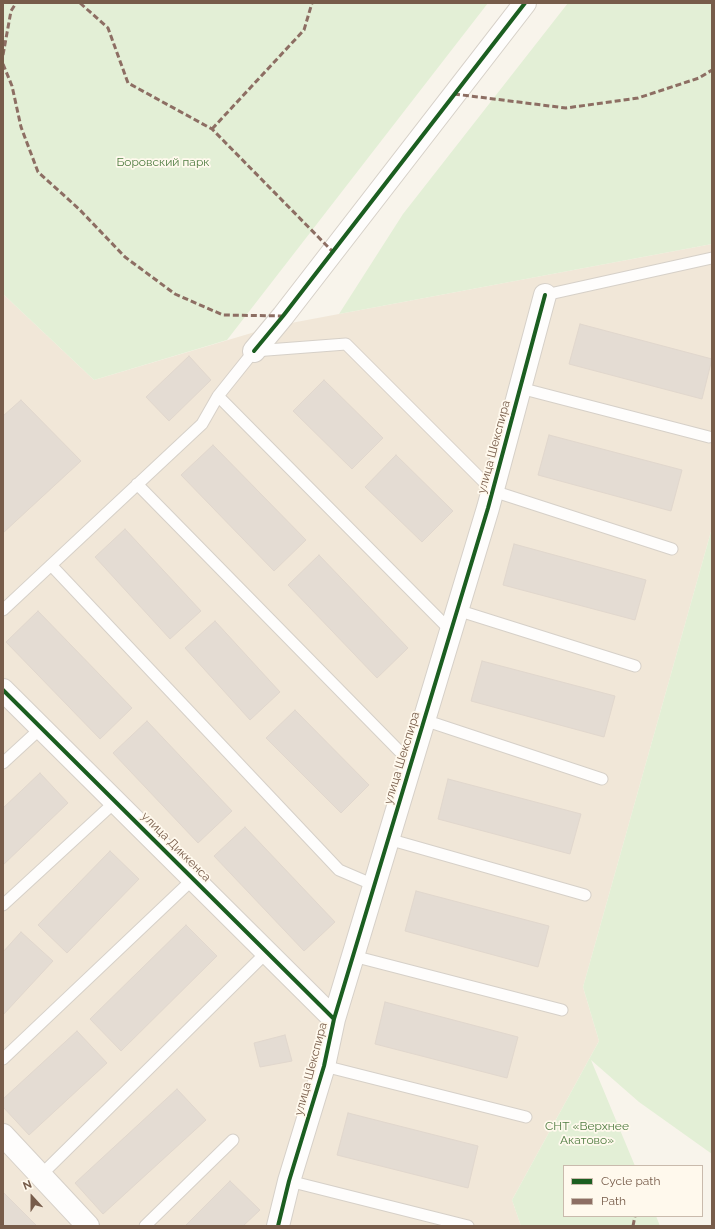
<!DOCTYPE html>
<meta charset="utf-8">
<style>
body{margin:0}
#map{position:relative;width:715px;height:1229px;overflow:hidden;background:#f8f4eb;font-family:Raleway,sans-serif}
canvas{display:block}
.frame{position:absolute;inset:0;border:4px solid #775c4a;pointer-events:none}
.legend{position:absolute;left:563px;top:1165px;width:140px;height:52px;box-sizing:border-box;background:#fff9ed;border:1px solid #c9baac;margin:0;padding:5px 7px;list-style:none;font-size:12px;color:#775c4a}
.legend li{display:flex;align-items:center;gap:8px;height:20px}
.legend b{width:20px;border:1px solid #c9baac}
.north{position:absolute;left:12px;top:1177px;width:40px;height:40px;-webkit-text-stroke:3px #fff9ed;paint-order:stroke;rotate:339deg;font-size:11px;font-weight:700;line-height:16px;text-align:center;color:#775c4a}
.north::after{content:'';display:block;margin:auto;width:14px;height:18px;background:#775c4a;clip-path:polygon(50% 0,100% 100%,50% 72%,0 100%)}
</style>
<div id="map">
<canvas width="715" height="1229"></canvas>
<div class="frame"></div>
<ul class="legend">
<li><b style="height:5px;background:#1b5e20"></b>Cycle path</li>
<li><b style="height:5px;background:#8d6e63"></b>Path</li>
</ul>
<div class="north">N</div>
</div>
<script>
const ctx = document.querySelector('canvas').getContext('2d');
ctx.lineJoin = 'round';
function paint(path, color) {
  ctx.fillStyle = color;
  ctx.fill(path, 'evenodd');
}
function shape(rows) {
  const path = new Path2D();
  for (const r of rows) {
    path.moveTo(r[0], r[1]);
    for (let i = 2; i < r.length; i += 2) path.lineTo(r[i], r[i + 1]);
  }
  return path;
}
function stroke(path, color, width, dash) {
  ctx.strokeStyle = color;
  ctx.lineWidth = width;
  ctx.lineCap = dash ? 'butt' : 'round';
  ctx.setLineDash(dash || []);
  ctx.stroke(path);
}
function drawText(font, color, halo, rows, align = 'center') {
  ctx.font = font + ' Raleway,sans-serif';
  ctx.lineWidth = 3.5;
  ctx.setLineDash([]);
  ctx.textBaseline = 'middle';
  ctx.strokeStyle = halo;
  ctx.fillStyle = color;
  for (const [text, x, y, turn = 0] of rows) {
    ctx.save();
    ctx.translate(x, y);
    ctx.rotate((+turn || 0) * Math.PI / 180);
    ctx.textAlign = isNaN(turn) ? turn : align;
    if (halo) ctx.strokeText(text, 0, 0);
    ctx.fillText(text, 0, 0);
    ctx.restore();
  }
}
paint(shape([
 [712,244,712,528,583,987,599,1041,512,1200,521,1226,3,1226,3,294,94,380,275,326]
]), '#f1e7d8');
paint(shape([
 [3,3,488,3,227,340,94,380,3,294],
 [568,3,712,3,712,244,339,314,403,214],
 [712,528,712,1154,639,1102,591,1060,635,1166,564,1166,564,1216,656,1216,660,1226,521,1226,512,1200,599,1041,583,987]
]), '#e3efd6');
const building = shape([
 [580,324,712,359,702,399,569,364,580,324],
 [189,356,211,380,169,421,146,397,189,356],
 [324,380,383,438,352,469,293,411,324,380],
 [21,400,81,461,3,533,3,416,21,400],
 [549,435,682,470,671,511,538,475,549,435],
 [213,445,306,540,274,571,181,475,213,445],
 [396,455,453,511,422,542,365,487,396,455],
 [125,529,201,611,170,639,95,557,125,529],
 [514,544,646,580,635,620,503,585,514,544],
 [319,555,408,648,377,678,288,585,319,555],
 [38,611,132,708,100,739,6,642,38,611],
 [215,621,280,692,250,720,185,648,215,621],
 [482,661,615,696,604,737,471,701,482,661],
 [295,710,369,785,341,813,266,738,295,710],
 [147,721,232,811,198,843,113,753,147,721],
 [40,773,68,803,3,865,3,808,40,773],
 [448,779,581,814,570,854,438,819,448,779],
 [245,827,335,922,304,951,214,856,245,827],
 [110,851,139,879,67,953,38,925,110,851],
 [416,891,549,926,538,967,405,931,416,891],
 [186,925,217,956,121,1051,90,1019,186,925],
 [21,932,53,961,3,1015,3,952,21,932],
 [385,1002,518,1037,507,1078,375,1044,385,1002],
 [77,1031,107,1063,29,1135,3,1107,3,1099,77,1031],
 [285,1035,292,1061,260,1067,254,1043,285,1035],
 [177,1089,206,1120,103,1214,75,1183,177,1089],
 [348,1113,478,1146,468,1188,337,1155,348,1113],
 [230,1181,260,1210,243,1226,185,1226,230,1181],
 [3,1192,37,1226,3,1226,3,1192]
]);
paint(building, '#e4dcd3');
stroke(building, '#e1d7cd', 1);
const service = shape([
 [545,295,712,258],
 [520,388,709,437],
 [218,396,451,631],
 [137,484,411,763],
 [51,565,339,870,374,885],
 [3,610,202,424,218,396,254,351,346,344,493,491,672,549],
 [457,610,635,666],
 [424,720,602,779],
 [3,763,41,728],
 [388,839,585,895],
 [3,905,115,802],
 [353,956,562,1010],
 [3,1059,193,879],
 [324,1066,526,1117],
 [41,1175,267,952],
 [289,1181,468,1226],
 [145,1226,233,1140]
]);
const minor = shape([
 [254,351,283,316,525,3],
 [3,690,334,1019],
 [3,1135,88,1226],
 [278,1226,289,1181,324,1066,334,1019,488,508,545,295]
]);
stroke(service, '#d6d0c8', 13);
stroke(minor, '#d6d0c8', 24);
stroke(service, '#fefdfc', 11);
stroke(minor, '#fefdfc', 22);
stroke(shape([
 [80,3,108,28,128,83,212,129,333,252],
 [3,55,11,11,16,3],
 [3,64,12,86,21,127,38,172,79,209,125,257,175,294,223,315,283,316],
 [454,94,566,108,638,98,699,78,712,70],
 [212,129,304,30,312,3],
 [633,1226,635,1216]
]), '#8d6e63', 3, [6, 3]);
stroke(shape([
 [254,351,283,316,525,3],
 [3,690,334,1019],
 [278,1226,289,1181,324,1066,334,1019,488,508,545,295]
]), '#1b5e20', 4);
drawText('12px', '#507d42', '#fff9ed', [
 ["Боровский парк",163,162],
 ["СНТ «Верхнее",587,1126],
 ["Акатово»",587,1140]
]);
drawText('12px', '#775c4a', '#fff9ed', [
 ["улица Шекспира",494,447,-75],
 ["улица Шекспира",402,758,-73],
 ["улица Диккенса",176,847,45],
 ["улица Шекспира",311,1069,-75]
]);
</script>
